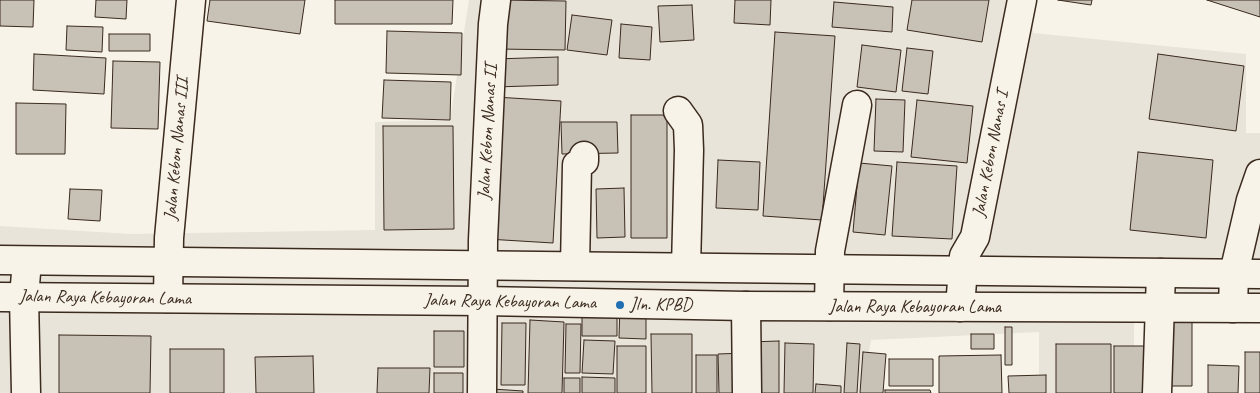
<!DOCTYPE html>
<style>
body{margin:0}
canvas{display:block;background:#f7f3e8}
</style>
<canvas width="1260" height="393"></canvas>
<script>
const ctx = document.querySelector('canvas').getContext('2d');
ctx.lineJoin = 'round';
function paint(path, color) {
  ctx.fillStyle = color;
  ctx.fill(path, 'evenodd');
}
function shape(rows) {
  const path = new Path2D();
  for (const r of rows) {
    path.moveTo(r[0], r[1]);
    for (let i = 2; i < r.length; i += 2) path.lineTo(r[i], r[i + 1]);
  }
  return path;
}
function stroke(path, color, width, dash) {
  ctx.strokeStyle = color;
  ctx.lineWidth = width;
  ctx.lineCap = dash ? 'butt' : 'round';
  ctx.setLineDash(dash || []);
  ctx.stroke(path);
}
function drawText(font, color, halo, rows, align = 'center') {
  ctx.font = font + ' Caveat,sans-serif';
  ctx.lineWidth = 4.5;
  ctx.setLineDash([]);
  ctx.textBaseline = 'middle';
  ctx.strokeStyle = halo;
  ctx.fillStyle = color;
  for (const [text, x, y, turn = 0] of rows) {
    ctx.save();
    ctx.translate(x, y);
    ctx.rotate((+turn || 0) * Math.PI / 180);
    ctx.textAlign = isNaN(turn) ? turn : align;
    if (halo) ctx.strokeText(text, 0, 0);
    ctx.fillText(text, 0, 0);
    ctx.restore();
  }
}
paint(shape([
 [469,0,1031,0,1033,33,1246,54,1246,133,1260,133,1260,317,1134,322,1134,393,1039,393,1039,332,871,340,862,393,0,393,0,226,131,234,375,230,375,122,450,120]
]), '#e9e4d9');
const building = shape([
 [0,0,34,0,33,27,0,26,0,0],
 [96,0,127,0,126,19,95,17,96,0],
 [210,0,305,0,300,34,207,21,210,0],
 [335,0,453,0,452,24,335,24,335,0],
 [499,0,566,1,565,50,498,49,499,0],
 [735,0,771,0,770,25,734,23,735,0],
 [912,0,989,0,982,42,907,30,912,0],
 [1058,0,1092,0,1091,5,1058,0],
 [1207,0,1260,0,1260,17,1207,0],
 [834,2,893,7,892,32,832,27,834,2],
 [692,5,694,40,660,42,658,6,692,5],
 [572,15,612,20,607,55,567,50,572,15],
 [621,24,652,27,650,60,619,58,621,24],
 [67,26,103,27,102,52,66,50,67,26],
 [387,31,462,33,461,75,386,73,387,31],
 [775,32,835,36,822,220,763,216,775,32],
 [109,34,150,34,150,51,109,51,109,34],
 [862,45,901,50,896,92,857,87,862,45],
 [907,48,933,51,928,94,902,91,907,48],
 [34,54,106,58,104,94,33,90,34,54],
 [1158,54,1244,66,1236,131,1149,119,1158,54],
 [558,57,558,85,495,87,494,59,558,57],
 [113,61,160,62,158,129,111,128,113,61],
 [384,80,451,82,450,120,382,118,384,80],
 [495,97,561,101,553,243,487,239,495,97],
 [876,99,905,100,903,152,874,151,876,99],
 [917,100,973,106,967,163,911,157,917,100],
 [16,103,66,104,65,154,16,154,16,103],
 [631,115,667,115,667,238,631,238,631,115],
 [561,122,617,122,618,153,562,154,561,122],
 [383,126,453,126,454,229,384,230,383,126],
 [1138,152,1213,160,1206,238,1130,230,1138,152],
 [718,160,760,162,758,210,716,208,718,160],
 [897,162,957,166,952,239,892,236,897,162],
 [859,163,892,166,885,235,853,232,859,163],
 [624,188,625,237,597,238,596,189,624,188],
 [70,189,102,190,100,221,68,219,70,189],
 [620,306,646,306,646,339,619,338,620,306],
 [582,315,617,315,617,336,582,336,582,315],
 [1192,316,1192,386,1163,386,1163,317,1192,316],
 [530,320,564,322,562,393,528,393,530,320],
 [502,323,526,323,525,385,501,385,502,323],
 [566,324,581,324,580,373,565,373,566,324],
 [1005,327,1012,327,1012,365,1005,365,1005,327],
 [434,331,464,331,464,367,434,367,434,331],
 [651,334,692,334,692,393,652,393,651,334],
 [971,334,994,334,994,349,971,349,971,334],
 [59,335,151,336,150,393,59,393,59,335],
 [584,340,615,341,613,374,582,373,584,340],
 [779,341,779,393,749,393,749,342,779,341],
 [785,343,814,344,813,393,784,393,785,343],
 [847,343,860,344,857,393,844,393,847,343],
 [1056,344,1111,344,1111,393,1056,393,1056,344],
 [617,346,646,346,646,393,617,393,617,346],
 [1114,346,1144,346,1144,393,1114,393,1114,346],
 [170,349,224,349,224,393,170,393,170,349],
 [863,352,886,354,883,393,860,393,863,352],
 [1245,352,1260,352,1260,393,1245,393,1245,352],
 [745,353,745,393,719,393,718,354,745,353],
 [696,355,717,355,717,393,696,393,696,355],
 [1001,355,1002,393,939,393,939,356,1001,355],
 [313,356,314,393,256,393,255,357,313,356],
 [889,359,933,359,933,386,889,386,889,359],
 [1208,365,1239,366,1238,393,1208,393,1208,365],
 [378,368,430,368,429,393,377,393,378,368],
 [434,373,463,373,463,393,434,393,434,373],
 [1046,375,1046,393,1009,393,1008,376,1046,375],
 [582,377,615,378,615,393,582,393,582,377],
 [564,378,580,378,580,393,564,393,564,378],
 [816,384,841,386,841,393,815,393,816,384],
 [492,389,523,391,523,393,492,393,492,389],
 [885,390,930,390,931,393,885,393,885,390]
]);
paint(building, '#c8c1b6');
stroke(building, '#3b2a1e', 1);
const minor = shape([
 [678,111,688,125,689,150,686,267],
 [575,266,577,165,584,161,584,156],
 [168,298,169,238,191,0],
 [746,306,747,393],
 [829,306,830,251,857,105],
 [960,307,964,256,975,237,1022,0],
 [1233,308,1234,273,1251,200,1260,174],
 [26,393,24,297,27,261],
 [482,393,483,240,493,24,496,0],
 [1157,393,1161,273]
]);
const major = shape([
 [0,260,1260,274],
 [0,297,483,301,746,306,1260,308]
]);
stroke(minor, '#3b2a1e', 31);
stroke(major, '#3b2a1e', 31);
stroke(minor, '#f7f3e8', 28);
stroke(major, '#f7f3e8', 28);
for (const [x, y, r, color] of [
 [620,305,5,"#1f6fb2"]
]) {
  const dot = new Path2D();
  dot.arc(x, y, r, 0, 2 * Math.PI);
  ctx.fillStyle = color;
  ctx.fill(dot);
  stroke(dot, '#f7f3e8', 2);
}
drawText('18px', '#3b2a1e', '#f7f3e8', [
 ["Jalan Kebon Nanas II",488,132,-87],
 ["Jalan Kebon Nanas III",177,149,-85],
 ["Jalan Kebon Nanas I",991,154,-79],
 ["Jalan Raya Kebayoran Lama",105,298,1],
 ["Jalan Raya Kebayoran Lama",510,302,1],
 ["Jalan Raya Kebayoran Lama",915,307]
]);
drawText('18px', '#3b2a1e', '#f7f3e8', [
 ["Jln. KPBD",630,305]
], 'left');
</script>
